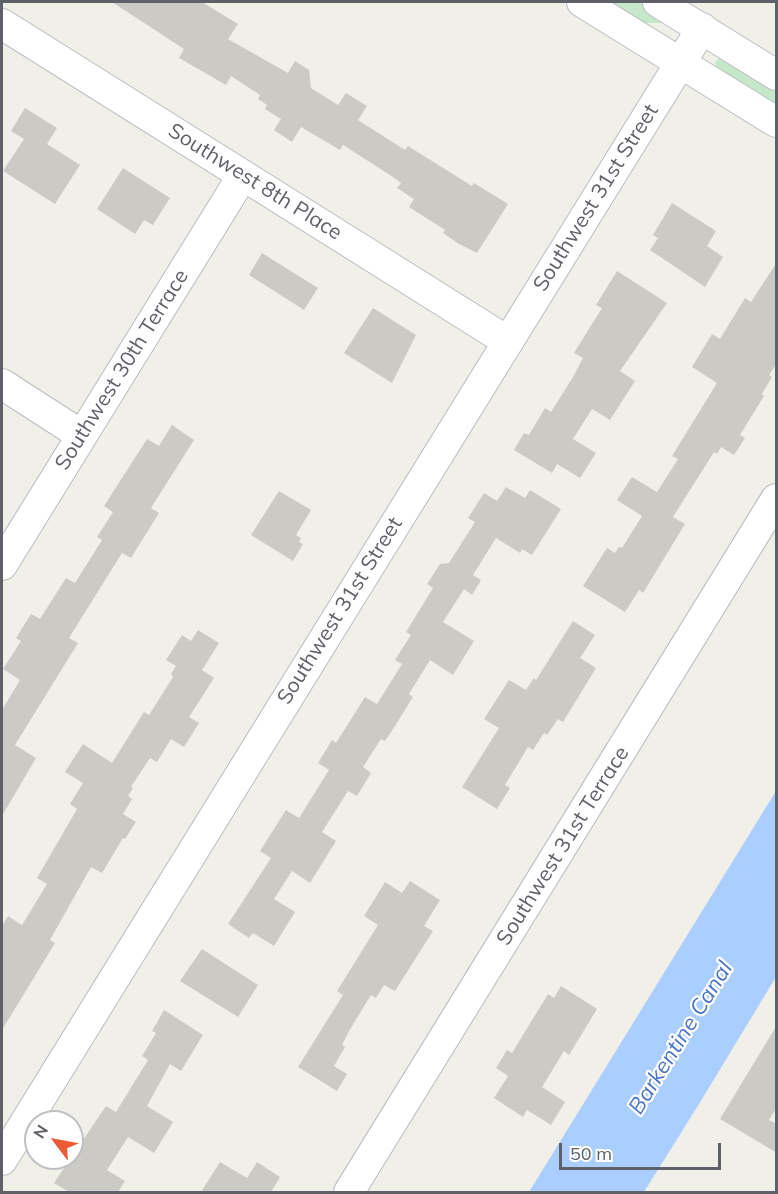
<!DOCTYPE html>
<style>
body{margin:0}
#map{position:relative;width:778px;height:1194px;overflow:hidden;background:#f1f0e8;font-family:Mulish,sans-serif}
canvas{display:block}
.frame{position:absolute;inset:0;border:3px solid #5f6168;pointer-events:none}
.north{position:absolute;left:24px;top:1110px;width:60px;height:60px;box-sizing:border-box;background:#fff;border:2px solid #bfc0c3;border-radius:50%;rotate:302deg;font-size:16px;font-weight:700;line-height:24px;text-align:center;color:#5f6168}
.north::after{content:'';display:block;margin:auto;width:21px;height:27px;background:#eb5c34;clip-path:polygon(50% 0,100% 100%,50% 72%,0 100%)}
.scale{position:absolute;left:559px;top:1143px;width:162px;height:27px;box-sizing:border-box;border:3px solid #5f6168;border-top:0;padding-left:8px;font-size:18px;line-height:21px;white-space:nowrap;color:#5f6168;-webkit-text-stroke:4px #fff;paint-order:stroke}
</style>
<div id="map">
<canvas width="778" height="1194"></canvas>
<div class="frame"></div>
<div class="north">N</div>
<div class="scale">50 m</div>
</div>
<script>
const ctx = document.querySelector('canvas').getContext('2d');
ctx.lineJoin = 'round';
function paint(path, color) {
  ctx.fillStyle = color;
  ctx.fill(path, 'evenodd');
}
function shape(rows) {
  const path = new Path2D();
  for (const r of rows) {
    path.moveTo(r[0], r[1]);
    for (let i = 2; i < r.length; i += 2) path.lineTo(r[i], r[i + 1]);
  }
  return path;
}
function stroke(path, color, width, dash) {
  ctx.strokeStyle = color;
  ctx.lineWidth = width;
  ctx.lineCap = dash ? 'butt' : 'round';
  ctx.setLineDash(dash || []);
  ctx.stroke(path);
}
function drawText(font, color, halo, rows, align = 'center') {
  ctx.font = font + ' Mulish,sans-serif';
  ctx.lineWidth = 4.5;
  ctx.setLineDash([]);
  ctx.textBaseline = 'middle';
  ctx.strokeStyle = halo;
  ctx.fillStyle = color;
  for (const [text, x, y, turn = 0] of rows) {
    ctx.save();
    ctx.translate(x, y);
    ctx.rotate((+turn || 0) * Math.PI / 180);
    ctx.textAlign = isNaN(turn) ? turn : align;
    if (halo) ctx.strokeText(text, 0, 0);
    ctx.fillText(text, 0, 0);
    ctx.restore();
  }
}
paint(shape([
 [604,2,643,2,657,13,663,23,640,23],
 [719,57,776,86,776,109,720,75,715,63]
]), '#c5e8ca');
paint(shape([
 [776,791,776,977,699,1104,644,1192,529,1192]
]), '#a9ceff');
paint(shape([
 [112,2,202,2,238,24,228,39,288,73,295,61,309,70,311,88,338,105,346,93,367,106,358,120,405,150,408,146,472,186,474,183,508,204,477,253,459,244,443,233,445,230,409,207,414,199,397,188,401,183,390,175,343,145,340,150,301,127,292,142,274,130,281,119,265,109,267,105,258,99,260,95,231,76,226,85,179,58,184,49],
 [25,108,57,128,47,144,80,165,55,204,3,171,24,139,11,131],
 [123,168,170,198,153,225,144,220,135,234,97,209],
 [672,203,716,231,707,246,723,257,705,287,650,250,658,238,653,235],
 [262,253,318,288,304,310,249,275],
 [777,262,777,363,769,375,772,377,762,394,764,396,740,435,745,438,734,455,721,447,717,454,714,452,673,517,685,524,643,593,639,590,625,612,583,586,607,548,615,553,619,547,622,548,642,516,617,500,632,477,657,492,678,459,672,456,717,383,692,367,712,334,720,339,745,298,751,302],
 [617,271,667,303,620,371,635,381,610,420,592,409,573,439,596,453,580,478,557,464,552,473,514,450,524,433,529,435,545,408,551,412,573,377,583,358,574,353,602,308,596,305],
 [373,308,416,335,392,383,344,353],
 [172,425,194,440,151,508,159,513,131,558,122,553,69,638,78,643,15,745,36,758,2,816,2,710,20,680,3,669,21,641,16,638,31,614,40,619,66,578,75,583,102,540,97,537,113,512,104,506,147,439,159,446],
 [506,487,525,498,530,490,561,509,532,555,522,549,520,553,496,538,473,575,481,580,472,595,464,589,443,622,474,641,453,675,430,660,409,694,413,697,395,726,385,741,381,739,363,767,371,773,357,796,348,791,322,832,336,841,310,883,292,871,274,899,295,912,274,946,253,933,249,938,228,924,271,858,260,851,286,810,299,818,329,770,318,763,332,740,336,743,365,697,377,704,402,664,395,660,411,635,406,632,433,588,427,584,440,564,449,563,475,522,468,518,484,493,497,501],
 [279,491,311,510,296,535,301,538,299,542,303,544,293,561,251,535],
 [573,621,595,635,580,658,596,668,563,722,558,719,547,735,544,733,533,750,528,747,505,785,510,788,497,809,462,787,499,728,484,719,509,680,526,690,534,678,536,680],
 [198,630,219,643,202,670,214,678,189,717,199,723,184,747,171,739,157,762,150,758,131,787,133,788,128,796,132,799,123,814,136,822,125,839,123,838,102,873,91,867,50,940,55,943,2,1030,2,926,8,916,22,925,47,884,37,878,77,809,70,804,83,783,65,772,83,744,112,763,144,712,149,715,173,677,171,674,176,666,166,660,182,635,191,641],
 [410,881,440,900,424,926,433,931,395,991,384,985,376,998,371,995,349,1031,342,1045,345,1047,334,1066,347,1074,337,1091,298,1067,343,995,337,991,378,925,364,916,385,882,402,893],
 [202,949,258,985,238,1017,180,981],
 [561,986,597,1009,569,1055,564,1051,542,1087,565,1102,551,1125,527,1110,523,1117,494,1098,508,1076,496,1068,507,1050,512,1053,548,994,554,998],
 [164,1010,203,1035,181,1071,170,1064,147,1106,173,1122,154,1153,128,1137,107,1170,125,1181,118,1192,69,1192,54,1183,106,1106,116,1112,148,1060,142,1056,156,1033,152,1031],
 [777,1025,777,1107,769,1120,777,1124,777,1153,720,1119],
 [220,1162,247,1178,257,1162,280,1177,271,1192,201,1192]
]), '#cccac5');
const minor = shape([
 [582,2,776,122],
 [658,2,776,75],
 [2,24,507,341],
 [2,384,81,435],
 [2,565,243,175],
 [2,1160,702,28],
 [349,1192,776,499]
]);
stroke(minor, '#babbc1', 32);
stroke(minor, '#fff', 30);
drawText('21px', '#5f6168', '#fff', [
 ["Southwest 8th Place",255,182,32],
 ["Southwest 31st Street",596,198,-58],
 ["Southwest 30th Terrace",122,370,-58],
 ["Southwest 31st Street",340,611,-58],
 ["Southwest 31st Terrace",563,846,-58]
]);
drawText('italic 22px', '#4974c5', '#fff', [
 ["Barkentine Canal",681,1038,-58]
]);
</script>
